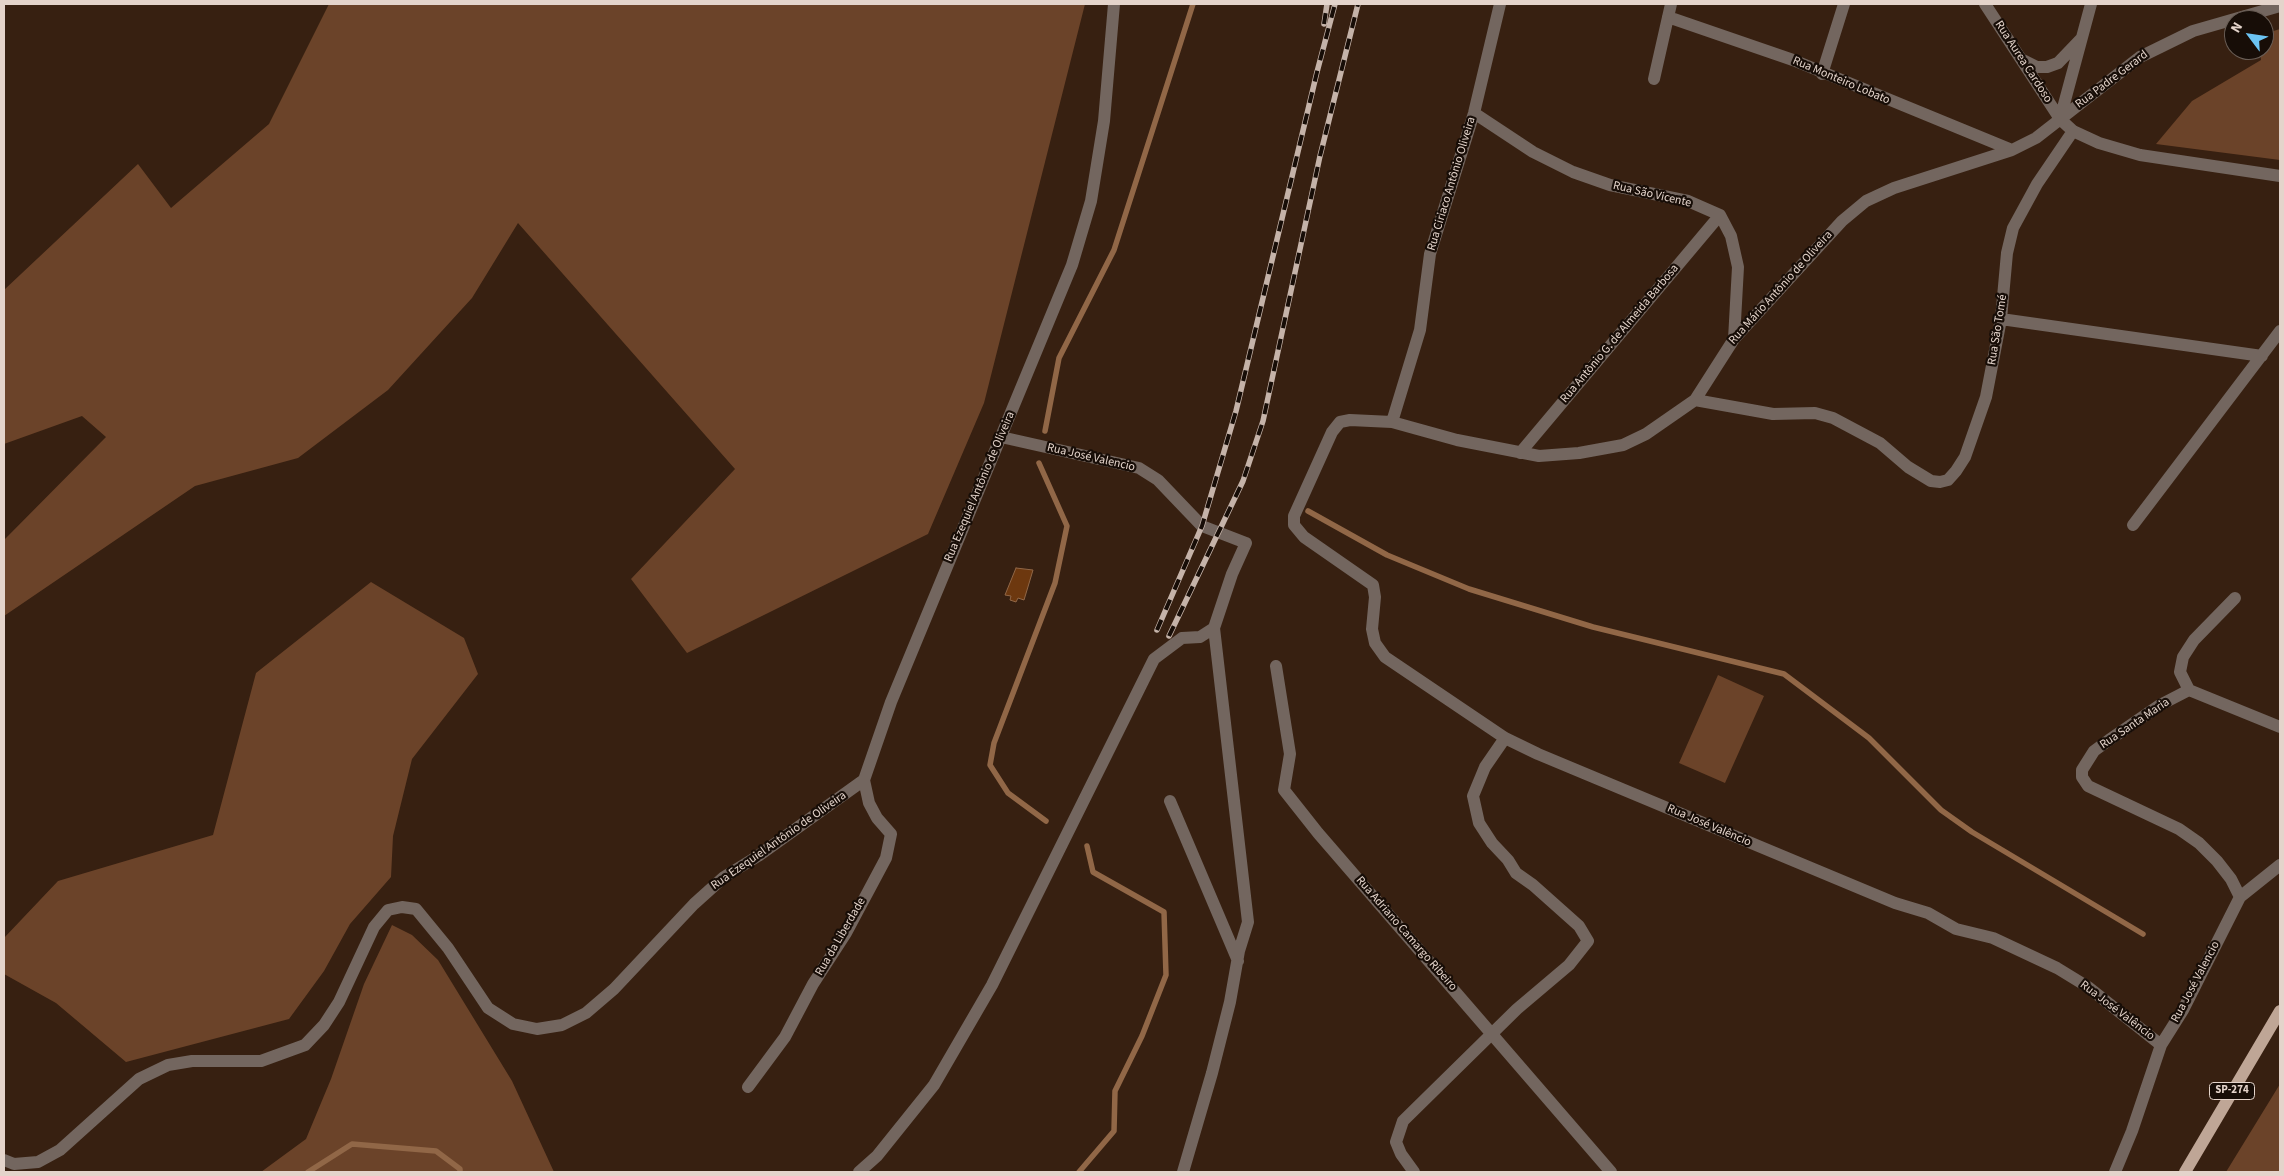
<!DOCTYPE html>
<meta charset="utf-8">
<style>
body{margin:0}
#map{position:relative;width:2284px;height:1176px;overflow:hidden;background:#372011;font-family:"Source Sans 3",sans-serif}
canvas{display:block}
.frame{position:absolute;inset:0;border:5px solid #e4d4cb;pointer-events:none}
.north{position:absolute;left:2224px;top:10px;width:50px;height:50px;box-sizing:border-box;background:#170d07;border:1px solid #695d55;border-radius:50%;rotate:301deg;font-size:14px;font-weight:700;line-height:20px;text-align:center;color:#e4d4cb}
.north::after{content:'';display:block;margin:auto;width:18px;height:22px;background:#6bc3f2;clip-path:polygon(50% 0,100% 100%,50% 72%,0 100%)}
</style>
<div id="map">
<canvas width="2284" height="1176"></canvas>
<div class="frame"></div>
<div class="north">N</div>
</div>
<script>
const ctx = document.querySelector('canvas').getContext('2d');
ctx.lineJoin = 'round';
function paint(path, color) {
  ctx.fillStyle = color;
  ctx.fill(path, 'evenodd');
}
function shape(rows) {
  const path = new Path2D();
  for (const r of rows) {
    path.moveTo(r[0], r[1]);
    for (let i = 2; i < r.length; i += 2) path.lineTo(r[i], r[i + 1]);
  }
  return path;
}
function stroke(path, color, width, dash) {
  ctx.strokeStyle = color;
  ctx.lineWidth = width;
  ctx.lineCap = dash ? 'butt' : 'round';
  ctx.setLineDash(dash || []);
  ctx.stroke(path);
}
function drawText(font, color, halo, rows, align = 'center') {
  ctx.font = font + ' "Source Sans 3",sans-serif';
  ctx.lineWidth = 4.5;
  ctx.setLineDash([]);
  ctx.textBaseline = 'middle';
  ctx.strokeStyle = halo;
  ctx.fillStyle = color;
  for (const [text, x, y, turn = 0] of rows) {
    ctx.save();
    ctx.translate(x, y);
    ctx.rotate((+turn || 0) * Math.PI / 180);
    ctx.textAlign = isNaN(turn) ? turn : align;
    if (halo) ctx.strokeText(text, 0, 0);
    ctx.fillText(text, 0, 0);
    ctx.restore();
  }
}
paint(shape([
 [329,4,1085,4,984,403,928,534,687,653,631,579,735,469,518,223,472,298,388,390,298,458,195,486,4,616,4,540,106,437,82,416,4,444,4,290,138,164,171,208,269,124],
 [2280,29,2280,160,2156,144,2192,101,2261,60,2260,50,2264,50,2264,34],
 [371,582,464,638,478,674,412,759,393,836,391,877,350,924,324,971,289,1019,126,1062,56,1003,4,974,4,938,58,881,213,835,256,673],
 [1718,675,1764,696,1725,783,1679,763],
 [392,925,412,935,438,960,512,1081,554,1172,261,1172,306,1139,331,1079,364,984],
 [2280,1084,2280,1172,2226,1172]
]), '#6b4329');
const water = shape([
 [1016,568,1033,570,1024,600,1018,598,1016,602,1010,600,1011,596,1005,595,1016,568]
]);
paint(water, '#6d380f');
stroke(water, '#916747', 1);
stroke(shape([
 [1045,431,1059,358,1114,250,1193,4],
 [1039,463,1067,526,1055,583,994,743,990,765,1008,793,1046,821],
 [1308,511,1387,555,1469,589,1593,627,1784,674,1869,738,1941,810,1972,832,2143,934],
 [308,1172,352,1144,436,1151,460,1169,460,1172],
 [1079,1172,1114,1131,1115,1091,1142,1036,1166,975,1164,912,1093,872,1087,846]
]), '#916747', 5.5);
stroke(shape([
 [1668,17,1793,60,2012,150],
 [2023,60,2037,67,2047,67,2058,63,2081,39],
 [1822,74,1844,4],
 [1654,79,1671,4],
 [1474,113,1533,152,1573,172,1610,185,1688,201,1720,215,1731,236,1738,267,1734,339],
 [2060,119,2091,4],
 [2073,131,2099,143,2140,155,2280,176],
 [2001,319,2262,356],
 [1695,400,1773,414,1815,413,1833,418,1880,443,1908,467,1931,481,1940,482,1948,480,1956,471,1965,457,1986,397,2001,319,2007,253,2013,228,2037,184,2073,131,2060,119,1985,4],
 [1392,422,1420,330,1430,254,1474,113,1500,4],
 [1520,453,1720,215],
 [2133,525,2280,331],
 [1276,666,1290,754,1284,790,1318,833,1611,1172],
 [2189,690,2180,672,2183,657,2194,640,2235,598],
 [1170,801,1238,961],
 [2240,897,2231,879,2217,861,2199,843,2179,829,2088,786,2082,777,2082,770,2094,751,2109,740,2160,705,2189,690,2280,727],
 [2161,1045,2088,987,2057,968,1993,938,1956,929,1928,913,1895,903,1538,754,1505,738,1385,657,1375,643,1372,629,1375,597,1373,585,1304,537,1294,525,1294,516,1332,432,1340,422,1350,420,1392,422,1457,440,1539,456,1579,453,1623,445,1646,434,1695,400,1734,339,1842,221,1866,201,1894,188,2012,150,2036,138,2140,57,2193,31,2280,6],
 [748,1087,785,1037,813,984,846,933,886,858,891,834,877,818,869,803,864,780],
 [4,1160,14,1164,38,1162,60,1150,139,1079,168,1065,192,1061,261,1061,305,1045,324,1025,339,1002,374,927,388,910,402,907,416,909,448,948,488,1008,513,1024,537,1029,562,1025,586,1013,614,989,694,904,724,877,758,856,864,780,891,702,1072,265,1091,201,1104,121,1114,4],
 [859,1172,877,1156,934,1085,992,985,1154,659,1182,638,1200,637,1214,628,1232,574,1246,543,1202,526,1158,480,1139,468,1001,437],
 [1183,1172,1212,1073,1230,1002,1239,951,1248,922,1214,628],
 [1414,1172,1401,1154,1396,1142,1403,1121,1517,1009,1569,965,1588,941,1579,926,1533,885,1516,873,1508,860,1492,843,1479,823,1473,796,1485,767,1505,738],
 [2115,1172,2132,1131,2161,1045,2183,1010,2240,897,2280,865]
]), '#73665f', 12);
stroke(shape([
 [2185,1172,2280,1011]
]), '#bfa696', 12);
const rail = shape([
 [1324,24,1327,4],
 [1157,630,1202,526,1236,411,1317,72,1335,4],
 [1169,636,1243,481,1263,421,1320,156,1358,4]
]);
stroke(rail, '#c5b3a9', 5.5);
stroke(rail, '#170d07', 4, [11]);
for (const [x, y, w] of [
 [2232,1091,45]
]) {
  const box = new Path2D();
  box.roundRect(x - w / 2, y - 8.5, w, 17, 4);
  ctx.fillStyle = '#170d07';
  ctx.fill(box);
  stroke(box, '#e4d4cb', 1);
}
drawText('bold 11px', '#e4d4cb', null, [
 ["SP-274",2232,1091]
]);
drawText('12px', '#e4d4cb', '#170d07', [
 ["Rua Aurea Cardoso",2023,62,57],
 ["Rua Padre Gerard",2112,80,-37],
 ["Rua Monteiro Lobato",1841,81,23],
 ["Rua Ciriaco Antônio Oliveira",1452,184,-73],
 ["Rua São Vicente",1652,195,13],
 ["Rua Mário Antônio de Oliveira",1781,288,-48],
 ["Rua São Tomé",1998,330,-81],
 ["Rua Antônio G. de Almeida Barbosa",1620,334,-50],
 ["Rua José Valencio",1091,458,13],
 ["Rua Ezequiel Antônio de Oliveira",980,487,-67],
 ["Rua Santa Maria",2135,724,-34],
 ["Rua José Valêncio",1709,826,23],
 ["Rua Ezequiel Antônio de Oliveira",779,841,-35],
 ["Rua Adriano Camargo Ribeiro",1406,934,49],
 ["Rua da Liberdade",841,937,-60],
 ["Rua José Valencio",2196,982,-62],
 ["Rua José Valêncio",2117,1011,37]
]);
</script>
